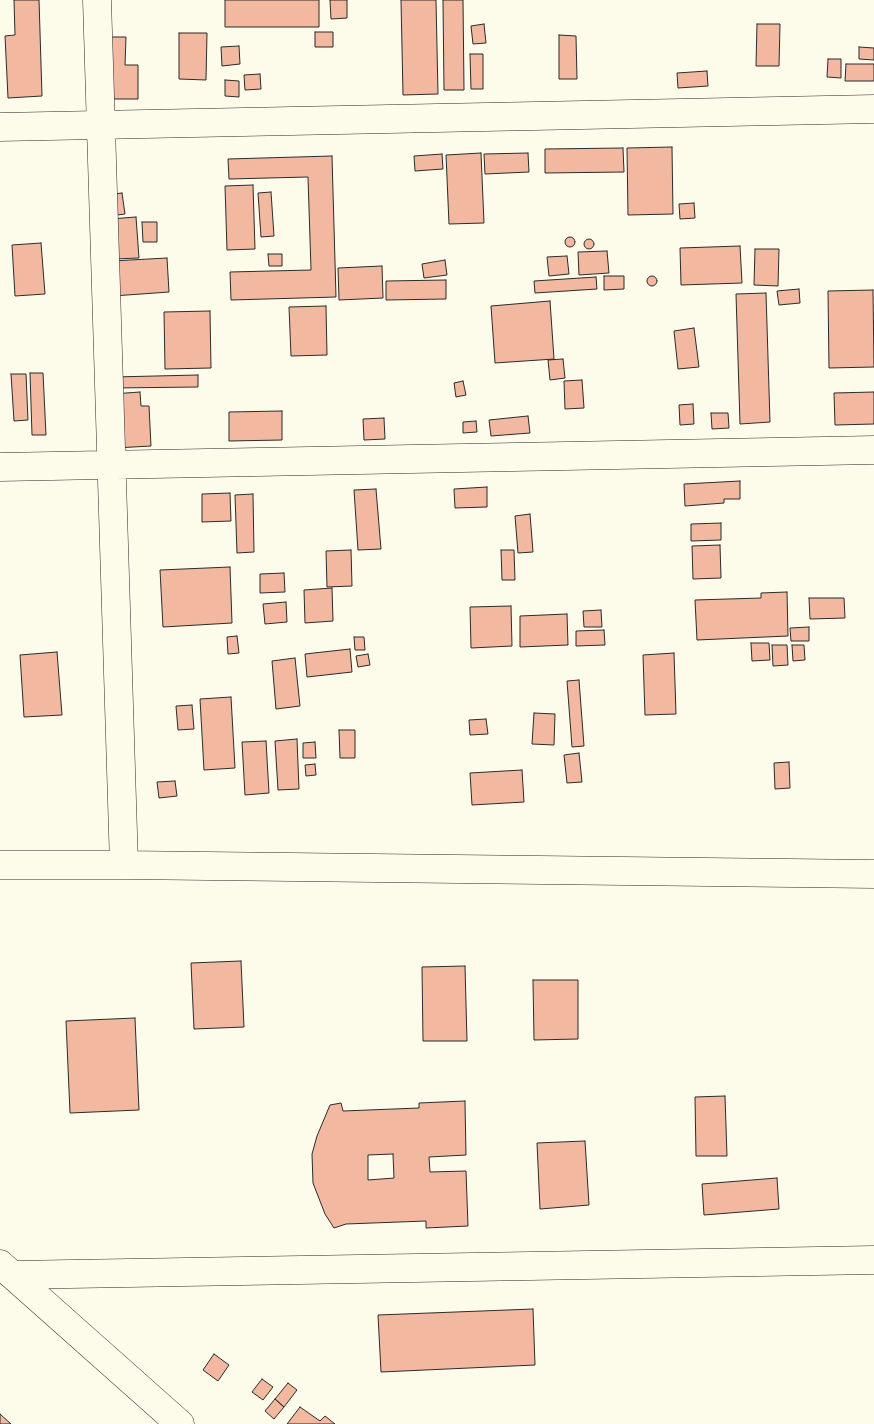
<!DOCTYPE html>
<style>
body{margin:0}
canvas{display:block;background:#fdfbea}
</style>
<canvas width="874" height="1424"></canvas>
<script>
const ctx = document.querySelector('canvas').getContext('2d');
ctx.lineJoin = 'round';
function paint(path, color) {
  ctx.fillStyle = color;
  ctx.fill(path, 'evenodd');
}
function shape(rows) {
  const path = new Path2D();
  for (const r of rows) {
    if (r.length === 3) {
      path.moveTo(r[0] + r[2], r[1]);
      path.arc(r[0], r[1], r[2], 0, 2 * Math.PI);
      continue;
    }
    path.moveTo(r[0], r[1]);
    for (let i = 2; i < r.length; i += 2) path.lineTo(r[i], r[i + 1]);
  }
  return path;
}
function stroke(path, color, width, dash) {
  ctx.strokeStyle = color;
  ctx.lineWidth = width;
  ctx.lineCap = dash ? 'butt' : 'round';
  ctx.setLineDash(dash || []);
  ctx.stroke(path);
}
const building = shape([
 [14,0,39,0,42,96,8,98,5,36,15,35,14,0],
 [225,0,319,0,319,27,225,27,225,0],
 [330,0,347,0,347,18,331,19,330,0],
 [401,0,436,0,438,94,403,95,401,0],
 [443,0,463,0,464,90,444,90,443,0],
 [484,24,486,43,473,44,471,26,484,24],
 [757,24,780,24,779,66,756,66,757,24],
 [315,32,333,32,333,47,315,47,315,32],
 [179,33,207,33,206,80,179,79,179,33],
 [559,35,576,36,577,79,559,79,559,35],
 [110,37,126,37,125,65,138,65,138,99,108,99,110,37],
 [239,46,240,64,222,66,221,47,239,46],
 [859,47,874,48,874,60,859,59,859,47],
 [470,54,483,54,483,89,471,89,470,54],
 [828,59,841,59,841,78,827,77,828,59],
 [846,64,874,64,874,81,845,81,846,64],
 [707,71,708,86,678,88,677,73,707,71],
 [260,74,261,89,245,90,244,75,260,74],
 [225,80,239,81,239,97,225,96,225,80],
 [672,147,673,214,628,215,627,148,672,147],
 [623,148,624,172,545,173,545,149,623,148],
 [481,153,484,223,449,224,446,155,481,153],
 [528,153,529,172,485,174,484,154,528,153],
 [442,154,443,169,415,171,414,156,442,154],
 [332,156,336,297,231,300,230,272,311,270,308,177,229,179,228,159,332,156],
 [253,185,255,249,227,250,225,186,253,185],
 [271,192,274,236,261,237,258,193,271,192],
 [122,193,125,214,110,216,107,195,122,193],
 [694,203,695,218,680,219,679,204,694,203],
 [136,217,139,258,114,259,110,219,136,217],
 [142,222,157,222,157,242,143,242,142,222],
 [570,242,5],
 [589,244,5],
 [41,243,45,294,15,296,12,245,41,243],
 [740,246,742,283,681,285,680,248,740,246],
 [755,249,779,249,778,286,754,285,755,249],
 [607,251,609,273,579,275,578,252,607,251],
 [268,254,282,254,282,266,269,266,268,254],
 [567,256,569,274,549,276,547,257,567,256],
 [167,258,169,292,113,296,112,261,167,258],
 [445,260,447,275,424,278,422,264,445,260],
 [382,266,383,298,339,300,338,268,382,266],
 [604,276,624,276,624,289,604,290,604,276],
 [652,281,5],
 [596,277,597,289,535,293,534,281,596,277],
 [446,280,446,299,386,300,386,281,446,280],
 [799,289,800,303,779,305,777,291,799,289],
 [873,290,874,367,829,368,828,291,873,290],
 [766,293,770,422,740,424,736,294,766,293],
 [550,301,554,359,495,363,491,306,550,301],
 [326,306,327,355,291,356,289,307,326,306],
 [210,311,211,368,165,369,164,312,210,311],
 [694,328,699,367,678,369,674,331,694,328],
 [563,359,565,378,550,380,548,360,563,359],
 [30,373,43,373,46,435,32,435,30,373],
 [11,374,26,374,28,420,14,421,11,374],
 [198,375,198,387,114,388,113,377,198,375],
 [582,380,584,408,565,409,564,381,582,380],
 [463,381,466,395,456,397,454,383,463,381],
 [140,392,141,406,149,406,151,446,115,448,112,394,140,392],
 [874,392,874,424,835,425,834,393,874,392],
 [693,404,694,424,680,425,679,405,693,404],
 [282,411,282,440,229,441,229,412,282,411],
 [711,413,728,413,729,428,712,429,711,413],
 [528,416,530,433,491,436,489,420,528,416],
 [384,418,385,439,364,440,363,419,384,418],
 [476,421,477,432,463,433,463,422,476,421],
 [740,481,740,499,724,499,724,503,685,506,684,484,740,481],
 [487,487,487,507,455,508,454,489,487,487],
 [376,489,381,549,358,550,354,490,376,489],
 [230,493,231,521,202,522,202,494,230,493],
 [253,494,254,552,237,553,235,495,253,494],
 [530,514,533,552,518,553,515,516,530,514],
 [721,523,721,540,691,541,691,524,721,523],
 [720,545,721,578,693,579,692,546,720,545],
 [351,550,352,586,327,587,326,551,351,550],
 [501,550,514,550,515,580,502,580,501,550],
 [230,567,232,623,163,627,160,570,230,567],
 [284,573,285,592,260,593,260,574,284,573],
 [332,588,333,621,305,623,304,590,332,588],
 [787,592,788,636,697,640,695,600,761,598,761,593,787,592],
 [809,598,844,598,845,618,810,619,809,598],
 [286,602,287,622,265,624,263,604,286,602],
 [511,606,512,646,471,648,470,607,511,606],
 [601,610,602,627,584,627,583,611,601,610],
 [567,614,568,645,520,647,520,616,567,614],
 [809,627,809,641,791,641,790,628,809,627],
 [604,630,605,645,576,646,576,631,604,630],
 [237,636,239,653,228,654,227,637,237,636],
 [354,637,364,637,365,650,355,650,354,637],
 [751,643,769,643,770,660,752,661,751,643],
 [772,645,787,645,788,665,773,666,772,645],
 [792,645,804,645,805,660,793,661,792,645],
 [350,649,352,672,307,677,305,654,350,649],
 [57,652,62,715,24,717,20,655,57,652],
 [674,653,676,714,645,715,643,655,674,653],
 [368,654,370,665,358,667,356,656,368,654],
 [295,658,300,706,276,709,272,661,295,658],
 [579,680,584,746,572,747,567,681,579,680],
 [231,697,235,768,204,770,200,699,231,697],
 [192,705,194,729,178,730,176,706,192,705],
 [534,713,555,714,554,745,532,744,534,713],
 [486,719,488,734,470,735,469,720,486,719],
 [339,730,355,730,355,758,340,758,339,730],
 [297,739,299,789,278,790,275,741,297,739],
 [266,741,269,793,245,795,242,742,266,741],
 [315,742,316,758,303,758,303,743,315,742],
 [579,753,582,782,567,783,564,755,579,753],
 [789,762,790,788,775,789,774,763,789,762],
 [315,764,316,775,306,776,305,765,315,764],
 [522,770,524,802,472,805,470,773,522,770],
 [175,781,177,796,159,798,157,782,175,781],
 [241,961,244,1027,194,1029,191,963,241,961],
 [465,966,467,1041,423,1041,422,967,465,966],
 [533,980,578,980,578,1039,534,1040,533,980],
 [135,1018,139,1110,70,1113,66,1021,135,1018],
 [725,1096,727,1156,696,1156,695,1097,725,1096],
 [465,1101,466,1155,429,1157,430,1172,466,1171,468,1226,426,1228,426,1221,346,1224,334,1228,325,1214,313,1183,312,1154,317,1136,330,1105,341,1103,343,1111,419,1108,419,1103,465,1101],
 [393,1154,394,1178,368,1180,368,1155,393,1154],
 [585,1141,589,1205,540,1209,537,1143,585,1141],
 [777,1178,779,1209,704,1215,702,1184,777,1178],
 [533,1309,535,1365,381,1372,378,1315,533,1309],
 [214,1354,229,1365,218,1381,203,1370,214,1354],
 [262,1379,273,1387,263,1400,252,1392,262,1379],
 [288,1383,297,1390,284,1407,275,1399,288,1383],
 [275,1399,284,1407,274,1419,265,1411,275,1399],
 [300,1407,320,1421,325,1416,335,1424,287,1424,300,1407],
 [0,1414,11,1424,0,1424,0,1414]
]);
paint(building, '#f2b8a0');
stroke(building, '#2b2b2b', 1);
const street = shape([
 [97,0,124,865],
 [0,127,874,109],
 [0,467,874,450],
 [0,865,124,865,874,874],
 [13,1275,874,1260]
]);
const primary = shape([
 [0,1264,180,1424]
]);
stroke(street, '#2b2b2b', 29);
stroke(primary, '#2b2b2b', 29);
stroke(street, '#fdfbea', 28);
stroke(primary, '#fdfbea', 28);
</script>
